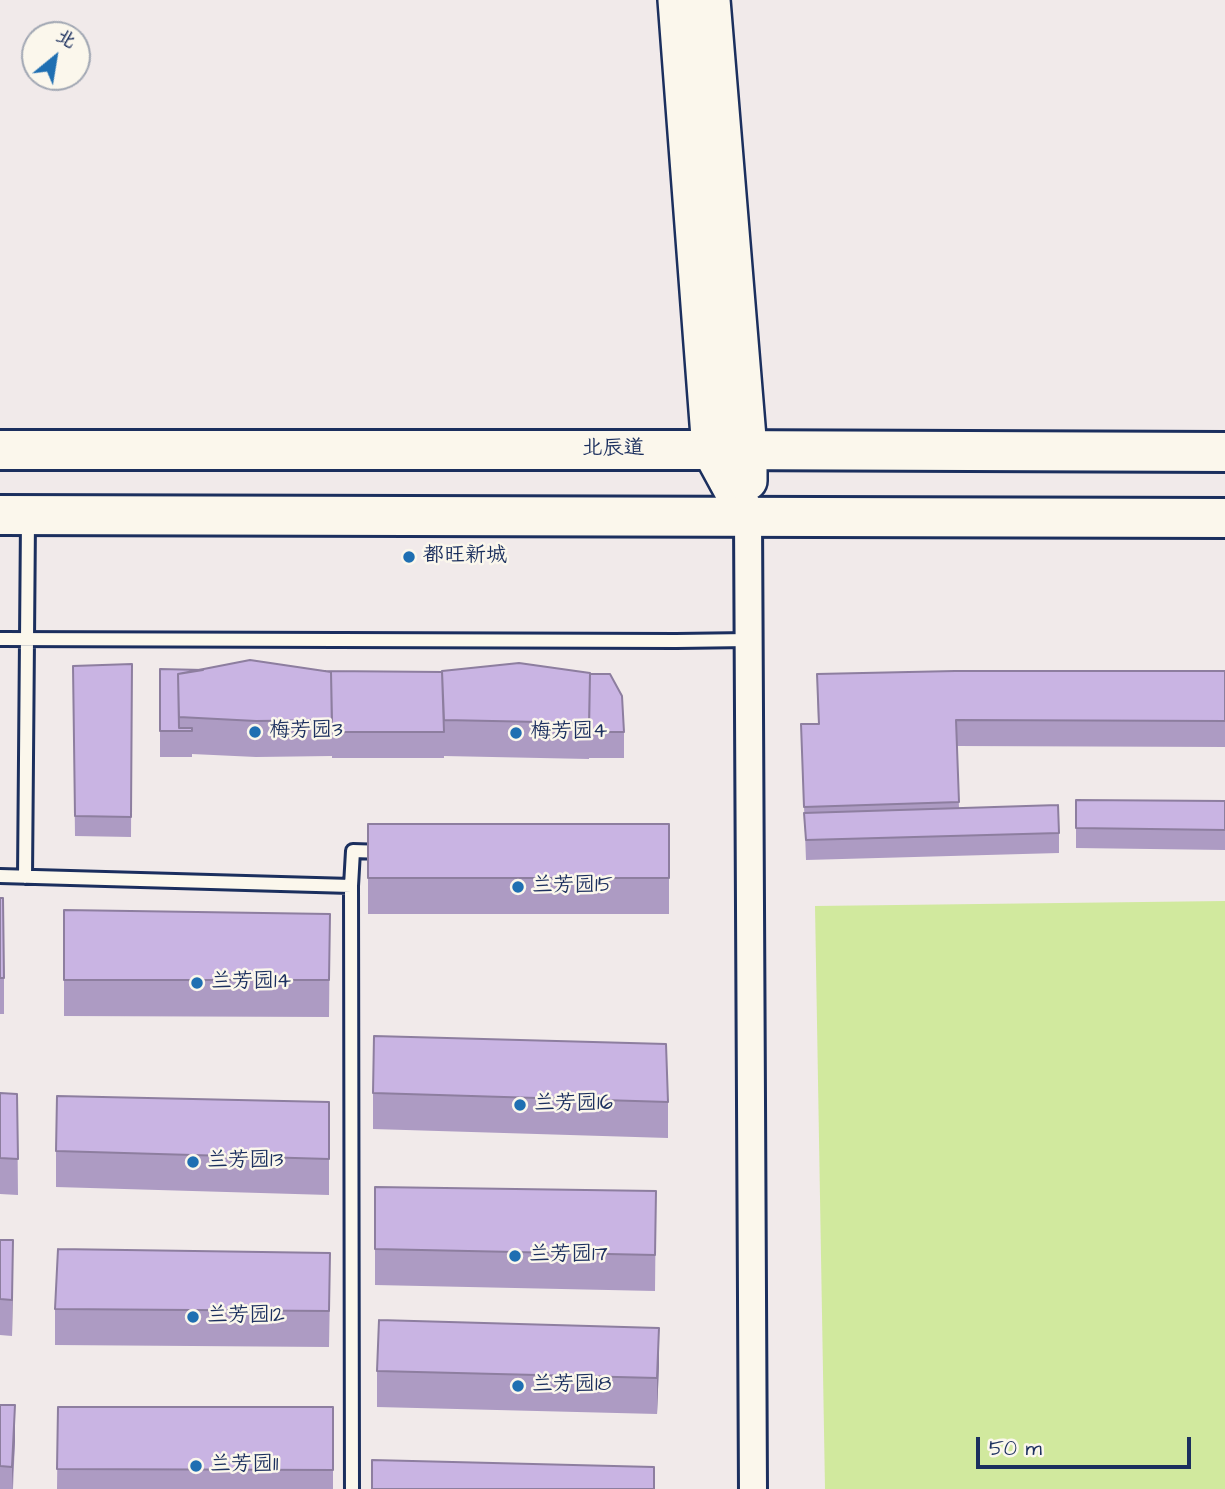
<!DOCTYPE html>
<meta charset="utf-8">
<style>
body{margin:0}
#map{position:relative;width:1225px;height:1489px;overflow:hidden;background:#f1eaea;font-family:"Architects Daughter","LXGW WenKai TC",sans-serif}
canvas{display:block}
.north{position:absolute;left:21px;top:21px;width:70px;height:70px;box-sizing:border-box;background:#fbf7ec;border:2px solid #a1a7b3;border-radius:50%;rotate:30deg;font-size:19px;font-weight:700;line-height:28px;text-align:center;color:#1b2f5e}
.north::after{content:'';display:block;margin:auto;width:24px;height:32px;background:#1f6fb2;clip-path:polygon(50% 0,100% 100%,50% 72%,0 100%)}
.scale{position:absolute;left:976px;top:1437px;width:215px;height:32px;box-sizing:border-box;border:4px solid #1b2f5e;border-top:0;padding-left:9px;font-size:21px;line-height:24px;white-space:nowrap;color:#1b2f5e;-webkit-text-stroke:5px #fbf7ec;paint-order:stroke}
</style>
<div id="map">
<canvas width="1225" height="1489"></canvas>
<div class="north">北</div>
<div class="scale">50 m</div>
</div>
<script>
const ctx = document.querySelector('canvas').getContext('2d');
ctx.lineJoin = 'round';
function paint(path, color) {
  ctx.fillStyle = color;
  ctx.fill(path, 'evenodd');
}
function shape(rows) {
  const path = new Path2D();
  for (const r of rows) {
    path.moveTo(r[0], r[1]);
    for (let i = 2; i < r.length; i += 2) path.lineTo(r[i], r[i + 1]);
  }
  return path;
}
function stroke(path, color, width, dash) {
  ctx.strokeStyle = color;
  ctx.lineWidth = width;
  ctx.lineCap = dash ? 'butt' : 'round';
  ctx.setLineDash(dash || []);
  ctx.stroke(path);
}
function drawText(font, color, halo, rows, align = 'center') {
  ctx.font = font + ' "Architects Daughter","LXGW WenKai TC",sans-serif';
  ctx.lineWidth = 5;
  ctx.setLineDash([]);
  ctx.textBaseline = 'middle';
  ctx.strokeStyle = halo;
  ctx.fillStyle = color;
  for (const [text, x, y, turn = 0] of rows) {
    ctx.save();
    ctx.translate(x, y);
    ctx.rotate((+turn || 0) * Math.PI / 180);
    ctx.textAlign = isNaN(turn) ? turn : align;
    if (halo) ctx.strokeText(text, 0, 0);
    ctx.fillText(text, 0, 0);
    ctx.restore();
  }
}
paint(shape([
 [1225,901,1225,1489,825,1489,815,906]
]), '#d1e99e');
const lane = shape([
 [0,639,676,641,749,640],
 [0,876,351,886,352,1489],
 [25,877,28,520],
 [351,886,353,851,384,852]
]);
const street = shape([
 [748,518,753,1489]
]);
const secondary = shape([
 [677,0,711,450,748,518],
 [711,0,748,450,748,481]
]);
const primary = shape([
 [0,450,711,450,1225,452],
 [0,515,1225,518]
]);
stroke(lane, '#1b2f5e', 18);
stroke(street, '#1b2f5e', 32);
stroke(secondary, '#1b2f5e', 42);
stroke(primary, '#1b2f5e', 44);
stroke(lane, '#fbf7ec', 12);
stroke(street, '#fbf7ec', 26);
stroke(secondary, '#fbf7ec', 37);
stroke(primary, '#fbf7ec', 38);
paint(shape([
 [132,664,131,837,75,836,73,666],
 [160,669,442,672,624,732,624,758,589,758,589,759,444,756,444,758,332,758,332,756,256,757,192,754,192,757,160,757],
 [1225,671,1225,747,957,746,959,808,1059,833,1059,853,806,860,801,724,818,724,817,674],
 [1076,800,1225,801,1225,850,1076,848],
 [368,824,669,824,669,914,368,914],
 [0,898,4,978,4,1014,0,1014],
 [64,910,330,914,329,1017,64,1016],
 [0,1093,17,1094,18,1195,0,1194],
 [373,1093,668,1102,668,1138,373,1129],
 [329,1102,329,1195,56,1187,56,1151],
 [375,1187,656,1191,655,1291,375,1285],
 [0,1240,13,1276,12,1336,0,1335],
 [330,1289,329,1347,55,1345,55,1309],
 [659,1364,657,1414,377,1407,377,1371],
 [0,1405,15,1441,13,1489,0,1489],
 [58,1407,333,1407,333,1489,57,1489]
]), '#ad9bc3');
paint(shape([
 [13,1240,13,1276,12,1336,12,1300],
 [659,1328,659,1364,657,1414,657,1378],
 [15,1405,15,1441,12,1489,12,1467]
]), '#8d7e9f');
const building = shape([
 [250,660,331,672,332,720,256,721,179,717,178,674,250,660],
 [519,663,590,673,589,723,444,720,442,671,519,663],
 [132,664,131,817,75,816,73,666,132,664],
 [160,669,203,670,178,674,179,728,192,728,192,731,160,731,160,669],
 [325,671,442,672,444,732,332,732,331,672,325,671],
 [955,671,1225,671,1225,721,956,720,959,802,804,807,801,724,819,724,817,674,955,671],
 [590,674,610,674,622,696,624,732,589,732,590,674],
 [1076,800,1225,801,1225,830,1076,828,1076,800],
 [1058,805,1059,833,806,840,804,813,1058,805],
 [368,824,669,824,669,878,368,878,368,824],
 [0,898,3,898,4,978,0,978,0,898],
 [64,910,330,914,329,980,64,980,64,910],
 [374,1036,666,1044,668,1102,373,1093,374,1036],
 [0,1093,17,1094,18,1159,0,1158,0,1093],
 [57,1096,329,1102,329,1159,56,1151,57,1096],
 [375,1187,656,1191,655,1255,375,1249,375,1187],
 [0,1240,13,1240,12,1300,0,1299,0,1240],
 [58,1249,330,1253,329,1311,55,1309,58,1249],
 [379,1320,659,1328,657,1378,377,1371,379,1320],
 [0,1405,15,1405,12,1467,0,1466,0,1405],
 [58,1407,333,1407,333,1470,57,1469,58,1407],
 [372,1460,654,1467,654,1489,372,1489,372,1460]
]);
paint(building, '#c9b4e3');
stroke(building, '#8d7e9f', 2);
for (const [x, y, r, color] of [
 [409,557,7,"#1f6fb2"],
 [255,732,7,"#1f6fb2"],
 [516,733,7,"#1f6fb2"],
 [518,887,7,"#1f6fb2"],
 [197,983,7,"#1f6fb2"],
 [520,1105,7,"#1f6fb2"],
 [193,1162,7,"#1f6fb2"],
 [515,1256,7,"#1f6fb2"],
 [193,1317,7,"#1f6fb2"],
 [518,1386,7,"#1f6fb2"],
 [196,1466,7,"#1f6fb2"]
]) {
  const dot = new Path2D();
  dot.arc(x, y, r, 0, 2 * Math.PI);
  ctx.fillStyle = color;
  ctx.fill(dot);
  stroke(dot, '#fbf7ec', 2.5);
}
drawText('21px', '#1b2f5e', '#fbf7ec', [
 ["北辰道",613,450]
]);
drawText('21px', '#1b2f5e', '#fbf7ec', [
 ["都旺新城",423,557],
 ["梅芳园3",269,732],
 ["梅芳园4",530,733],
 ["兰芳园15",532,887],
 ["兰芳园14",211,983],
 ["兰芳园16",534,1105],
 ["兰芳园13",207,1162],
 ["兰芳园17",529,1256],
 ["兰芳园12",207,1317],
 ["兰芳园18",532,1386],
 ["兰芳园11",210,1466]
], 'left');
</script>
